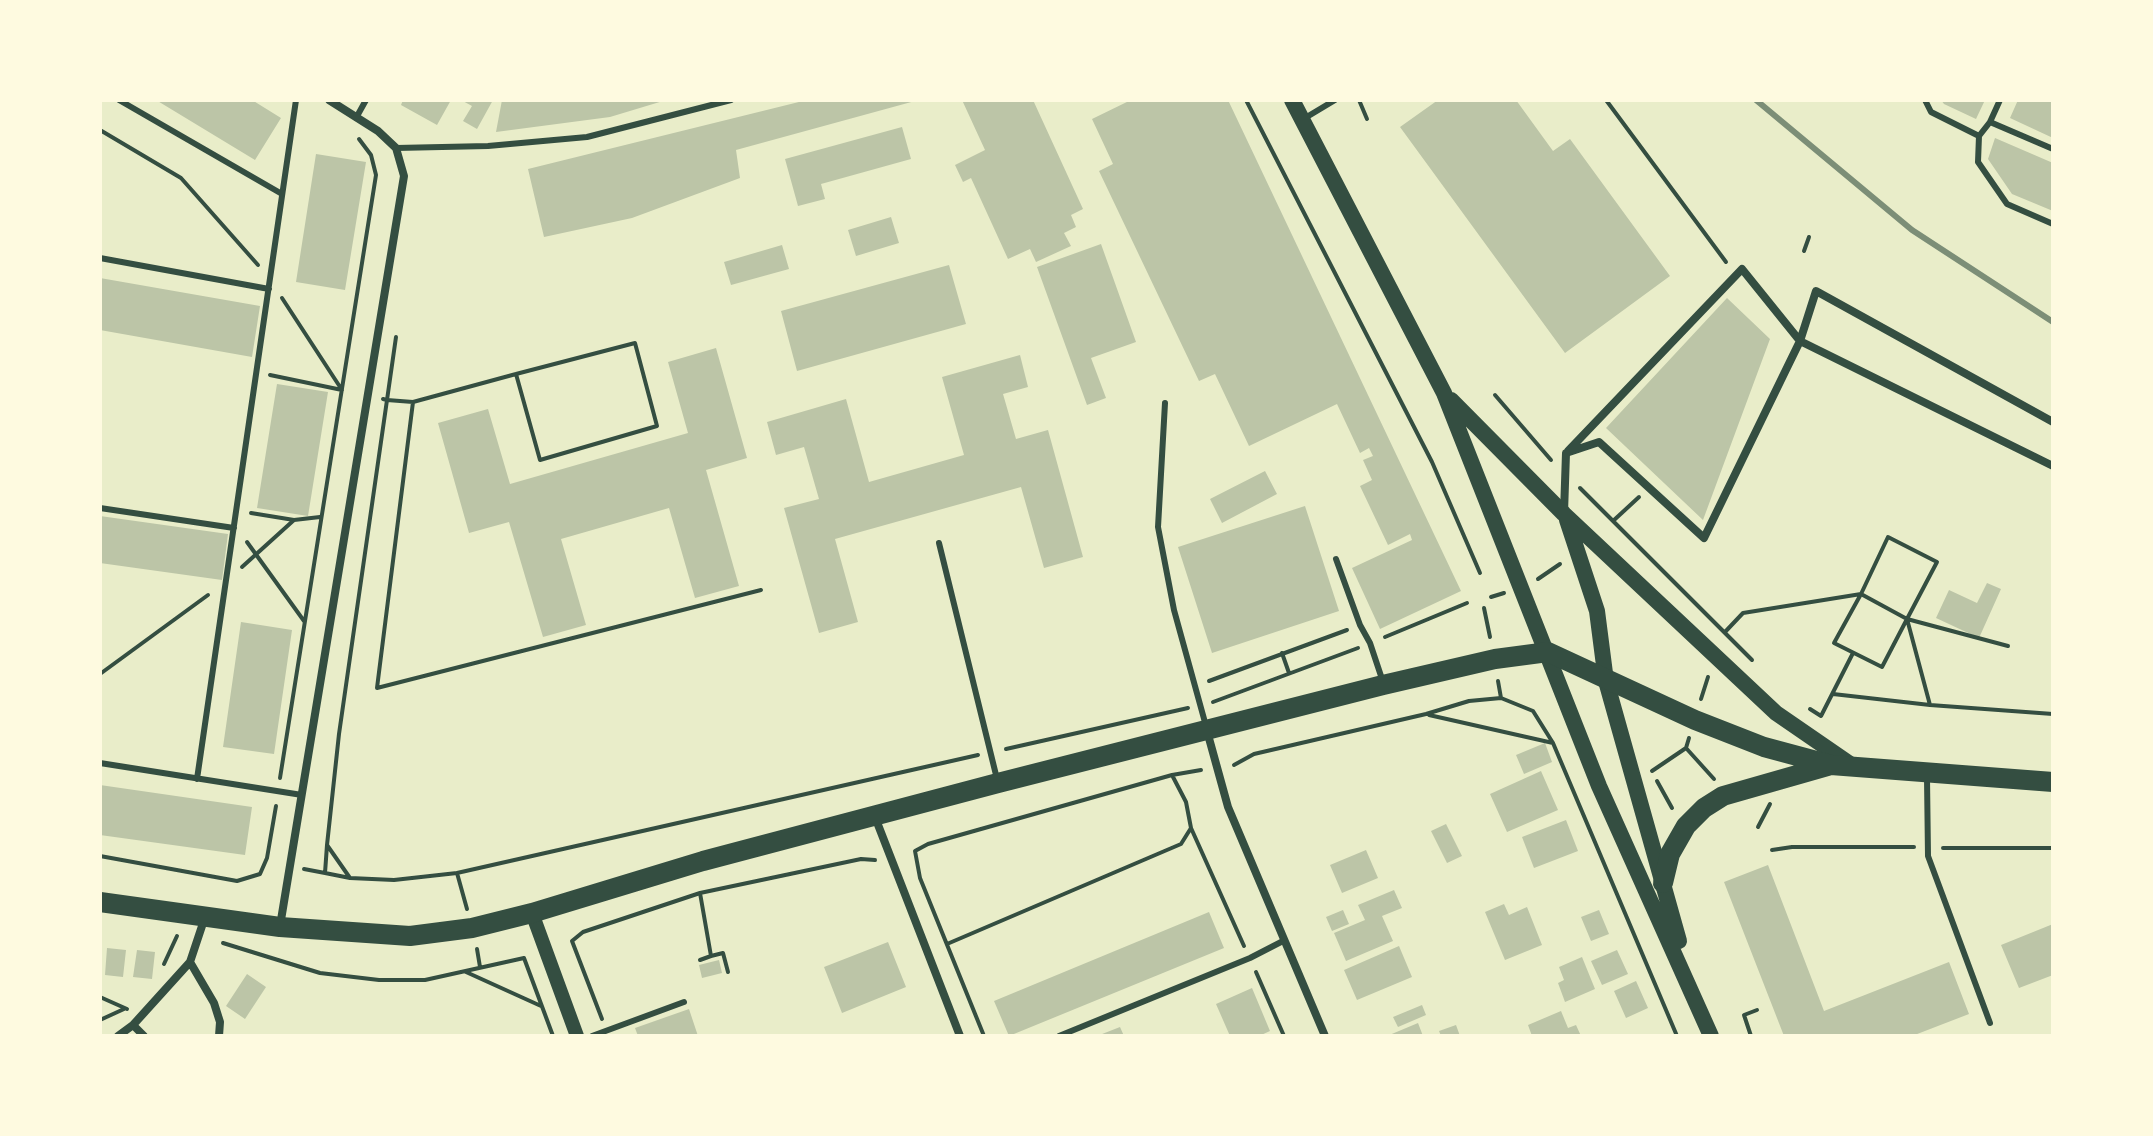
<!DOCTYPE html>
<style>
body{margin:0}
#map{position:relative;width:2153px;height:1136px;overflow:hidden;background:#e9edc9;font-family:"Fira Sans Condensed",sans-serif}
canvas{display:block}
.frame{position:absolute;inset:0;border:102px solid #fefae0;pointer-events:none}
</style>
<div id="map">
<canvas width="2153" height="1136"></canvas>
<div class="frame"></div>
</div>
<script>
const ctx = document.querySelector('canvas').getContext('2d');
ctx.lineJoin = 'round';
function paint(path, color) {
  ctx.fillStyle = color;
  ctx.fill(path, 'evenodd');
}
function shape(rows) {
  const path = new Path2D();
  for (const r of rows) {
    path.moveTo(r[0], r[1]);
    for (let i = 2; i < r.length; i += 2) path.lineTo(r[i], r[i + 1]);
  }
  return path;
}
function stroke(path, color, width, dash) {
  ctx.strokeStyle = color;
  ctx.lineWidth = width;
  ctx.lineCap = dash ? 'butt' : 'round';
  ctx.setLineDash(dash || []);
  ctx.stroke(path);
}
paint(shape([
 [156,100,252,100,281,118,255,160],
 [403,100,451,100,437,125,401,105],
 [461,100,493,100,477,129,463,121,472,106],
 [502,100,663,100,663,101,610,117,496,132],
 [807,100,915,101,736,150,740,178,632,218,544,237,528,169],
 [962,100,1033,100,1083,209,1071,215,1076,227,1064,233,1071,246,1036,262,1030,249,1008,259,971,178,963,182,955,165,985,150],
 [1131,100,1228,100,1461,591,1380,629,1352,568,1412,540,1410,534,1388,545,1360,486,1372,480,1363,460,1373,456,1369,448,1360,453,1337,404,1249,446,1215,374,1199,381,1099,171,1113,164,1092,119],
 [1438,100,1516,100,1553,151,1570,139,1670,276,1565,353,1400,127],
 [1941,100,1985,100,1976,119,1944,104],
 [2018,100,2053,100,2053,138,2010,118],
 [902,127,911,159,821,184,825,199,798,206,785,159],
 [1995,138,2053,163,2053,211,2012,194,1988,159],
 [316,154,366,162,345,290,296,282],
 [891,217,899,243,856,256,848,230],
 [1101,244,1136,342,1091,358,1106,398,1087,405,1037,267],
 [782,245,789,269,731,285,724,262],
 [949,265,966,324,797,371,781,311],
 [100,278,260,306,252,357,100,330],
 [1727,298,1770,339,1703,520,1606,428],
 [716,348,747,458,706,470,739,586,695,598,669,508,561,539,586,625,543,637,509,522,469,533,438,423,488,409,510,484,688,433,668,362],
 [1020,355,1028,387,1003,394,1016,439,1048,430,1083,557,1044,568,1021,487,835,539,858,622,819,633,784,508,819,499,804,447,776,455,767,422,846,399,869,482,964,455,942,377],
 [277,384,328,392,308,516,257,508],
 [1265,471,1277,494,1222,523,1210,499],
 [1305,506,1339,611,1212,653,1178,547],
 [100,516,228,534,222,580,100,563],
 [1987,583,2001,589,1979,638,1936,618,1949,590,1977,603],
 [241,622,292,630,274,754,223,747],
 [1545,743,1552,762,1524,774,1516,755],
 [1541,771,1558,810,1507,832,1490,794],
 [100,785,252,807,245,855,100,835],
 [1566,820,1578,851,1534,868,1522,837],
 [1446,824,1462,856,1447,863,1431,831],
 [1366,850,1378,878,1342,893,1330,865],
 [1768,865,1824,1011,1949,962,1969,1014,1912,1036,1784,1036,1724,882],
 [1394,890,1402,908,1382,916,1393,941,1346,961,1334,933,1365,920,1358,905],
 [1504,904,1509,915,1527,907,1542,945,1505,960,1485,912],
 [1343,910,1349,924,1332,931,1326,917],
 [1599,910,1609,934,1591,941,1581,917],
 [1209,912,1224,948,1009,1036,994,1001],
 [2053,924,2053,975,2019,988,2001,945],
 [888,942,906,987,842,1013,824,967],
 [1399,946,1412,977,1357,1000,1344,970],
 [107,948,126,950,123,977,105,975],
 [137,950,155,952,152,979,133,977],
 [1617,950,1628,974,1602,985,1591,961],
 [1582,957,1595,989,1565,1002,1558,983,1564,980,1559,967],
 [719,960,722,973,702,978,699,965],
 [247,974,266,987,245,1019,226,1006],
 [1636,981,1648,1008,1626,1018,1614,991],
 [1252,988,1270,1031,1259,1036,1230,1036,1216,1004],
 [1422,1005,1426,1015,1398,1027,1393,1017],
 [689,1009,698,1036,638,1036,635,1028],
 [1561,1011,1568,1028,1576,1025,1581,1036,1532,1036,1528,1025],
 [1418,1023,1423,1036,1387,1036],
 [1456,1025,1460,1036,1441,1036,1439,1031],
 [1120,1027,1124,1036,1097,1036]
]), '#bcc5a7');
stroke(shape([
 [1246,100,1432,462,1480,573],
 [1359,100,1367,119],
 [1606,100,1726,262],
 [100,130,181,178,258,265],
 [1804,251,1809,237],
 [396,337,387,400,413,402],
 [635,343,657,426,540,460,516,374,635,343],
 [516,374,413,402,377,688,761,590],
 [270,375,342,390,282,298],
 [1495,395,1551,460],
 [1580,488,1752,660],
 [251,513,294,520,320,517],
 [1613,521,1639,497],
 [247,542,304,621],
 [242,567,294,520],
 [1538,579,1560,564],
 [1491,597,1504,593],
 [1484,608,1490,637],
 [1725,632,1743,613,1861,594,1907,619,1937,562,1888,537,1861,594,1834,643,1882,667,1907,619],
 [1385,637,1467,603],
 [1282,653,1289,673],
 [100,674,208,595],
 [1209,681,1347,630],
 [1498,681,1501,698],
 [1833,694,1930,705,2053,714],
 [1701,699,1708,677],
 [1213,702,1358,648],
 [1930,705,1907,619,2008,646],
 [1810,709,1821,716,1853,653],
 [1429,715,1553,743],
 [1686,748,1714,779],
 [1006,749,1188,708],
 [1234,765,1254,754,1426,714,1469,701,1501,698,1533,711,1553,743,1677,1036],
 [1652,771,1686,748,1689,738],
 [1172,775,1201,770],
 [280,778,376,175,371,155,359,139],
 [1657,781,1672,808],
 [1758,827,1770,804],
 [327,845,350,878,325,873,327,845,339,734,387,400,383,399],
 [1943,848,2053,848],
 [1772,850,1792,847,1914,847],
 [100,856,237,881,260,874,267,858,276,806],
 [304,869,325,873],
 [457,873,467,909],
 [350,878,394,880,457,873,978,755],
 [700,893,711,956,700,960],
 [223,943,320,973,379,980,425,980,524,958,553,1036],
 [947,944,1181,844,1191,828],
 [477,949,480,967],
 [711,956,723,953,728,972],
 [164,964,177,936],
 [466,972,541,1006],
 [1256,972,1284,1036],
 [100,997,127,1009],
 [602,1019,572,941,583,932,700,893,861,859,875,860],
 [100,1020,124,1009],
 [984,1036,920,878,915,851,928,844,1172,775,1186,802,1191,828,1244,946],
 [1751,1036,1744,1015,1757,1010]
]), '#344e41', 4);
stroke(shape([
 [119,100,282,194],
 [1925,100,1931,112,1979,136,1990,122,2053,149],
 [356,118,366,100],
 [1305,118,1335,100],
 [1990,122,2000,100],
 [1979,136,1978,162,2007,204,2053,224],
 [396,148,488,146,587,137,731,100],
 [100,258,269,289],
 [1165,403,1158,527,1174,610,1206,726],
 [100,508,234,528],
 [939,543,997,779],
 [1336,559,1360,625,1370,643,1383,682],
 [100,763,302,795],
 [1927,778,1928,856,1990,1023],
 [197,779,296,100],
 [592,1036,684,1002],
 [1059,1036,1250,958,1283,941]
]), '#344e41', 6);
stroke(shape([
 [1568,451,1742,269,1800,341,2053,466],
 [1564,513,1566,453,1599,442,1704,538,1800,341,1816,291,2053,422],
 [1207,731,1228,807,1325,1036],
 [875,817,960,1036],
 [280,926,404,176,396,148,378,131,329,100],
 [190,962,214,1003,220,1022,219,1036],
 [133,1025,144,1036],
 [118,1036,133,1025,190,962,205,917]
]), '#344e41', 8);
stroke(shape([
 [532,913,577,1036]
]), '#344e41', 14);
stroke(shape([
 [1292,100,1444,393,1599,786,1711,1036],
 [1451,400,1564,514,1776,713,1853,766],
 [1567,520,1597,611,1606,681,1679,941]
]), '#344e41', 16);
stroke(shape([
 [1663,883,1670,854,1686,826,1704,808,1723,796,1828,766],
 [100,902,280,927,410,936,472,928,532,913,703,861,998,783,1383,685,1495,659,1548,652,1695,720,1764,747,1831,765,2053,782]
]), '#344e41', 20);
stroke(shape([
 [1756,100,1912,230,2053,322]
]), '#7c8e77', 6);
</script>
